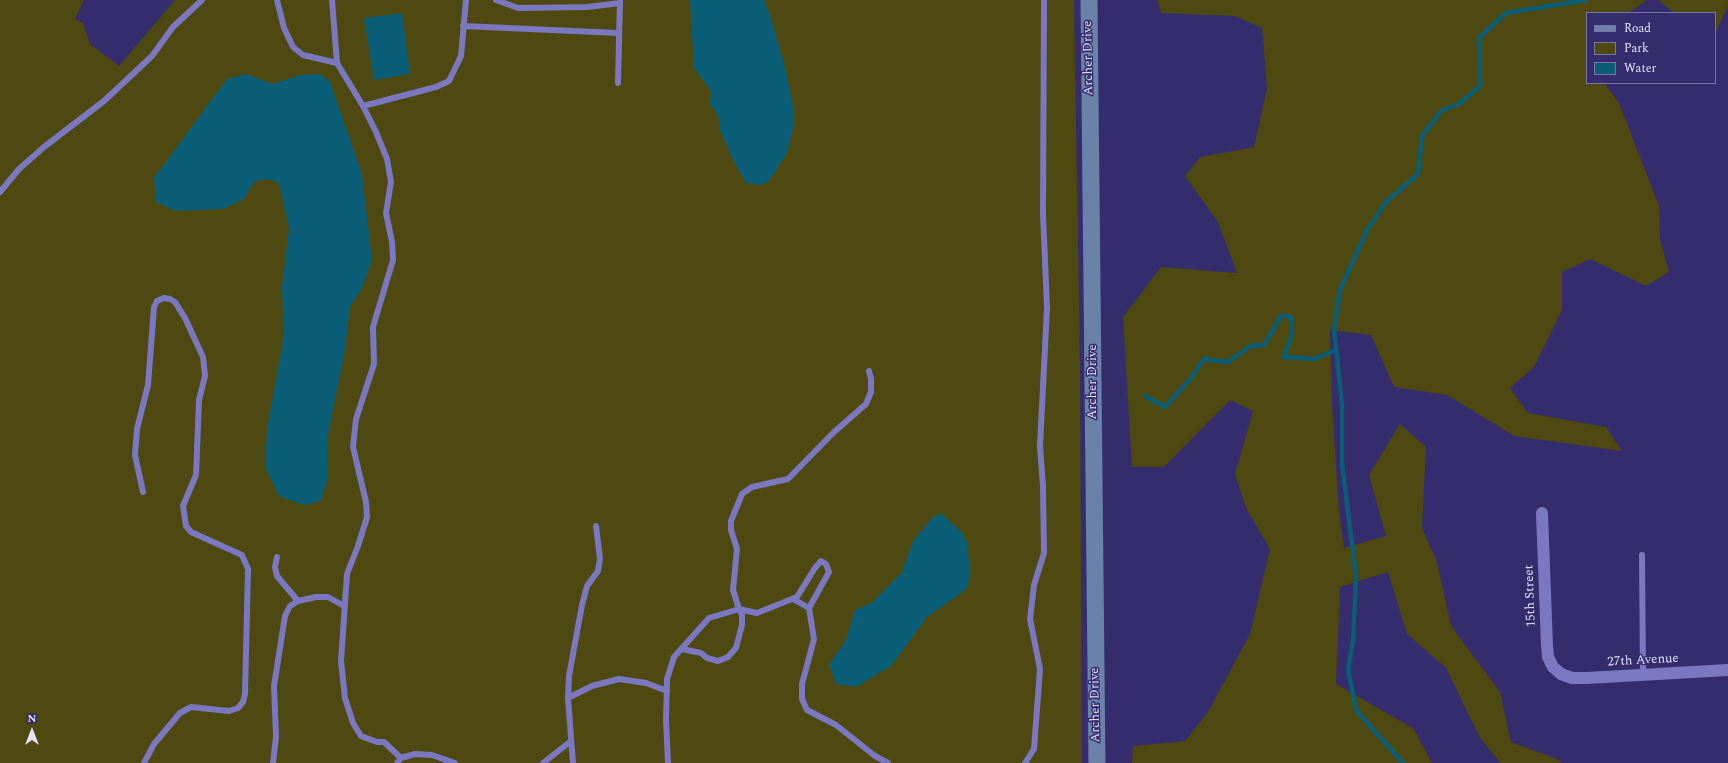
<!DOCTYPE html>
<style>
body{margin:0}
#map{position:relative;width:1728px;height:763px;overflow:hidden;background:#342c6d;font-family:Spectral,serif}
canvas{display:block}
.legend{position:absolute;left:1586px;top:12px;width:130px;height:72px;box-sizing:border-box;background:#342c6d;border:1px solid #7a75a6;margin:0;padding:5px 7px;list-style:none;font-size:12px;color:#e3e3fc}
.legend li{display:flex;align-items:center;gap:8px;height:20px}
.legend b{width:20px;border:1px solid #7a75a6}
.north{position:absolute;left:12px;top:711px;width:40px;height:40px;-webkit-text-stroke:3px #342c6d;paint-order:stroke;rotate:0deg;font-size:11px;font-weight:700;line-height:16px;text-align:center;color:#e3e3fc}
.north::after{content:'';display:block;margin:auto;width:14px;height:18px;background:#e3e3fc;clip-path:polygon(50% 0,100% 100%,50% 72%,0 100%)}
</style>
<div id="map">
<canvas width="1728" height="763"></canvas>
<ul class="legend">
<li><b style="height:5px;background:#6a81aa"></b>Road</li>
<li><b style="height:11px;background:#4d4910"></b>Park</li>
<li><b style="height:11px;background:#0a5d76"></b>Water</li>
</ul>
<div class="north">N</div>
</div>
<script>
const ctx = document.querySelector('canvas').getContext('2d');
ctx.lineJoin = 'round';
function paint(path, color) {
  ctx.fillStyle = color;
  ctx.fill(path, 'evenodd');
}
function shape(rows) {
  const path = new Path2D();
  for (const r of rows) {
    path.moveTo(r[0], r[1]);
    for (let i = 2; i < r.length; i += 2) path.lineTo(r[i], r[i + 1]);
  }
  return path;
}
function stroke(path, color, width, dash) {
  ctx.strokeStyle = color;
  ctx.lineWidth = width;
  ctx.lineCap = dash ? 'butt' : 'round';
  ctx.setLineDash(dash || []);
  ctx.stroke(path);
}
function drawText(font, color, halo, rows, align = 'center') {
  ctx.font = font + ' Spectral,serif';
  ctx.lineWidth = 3;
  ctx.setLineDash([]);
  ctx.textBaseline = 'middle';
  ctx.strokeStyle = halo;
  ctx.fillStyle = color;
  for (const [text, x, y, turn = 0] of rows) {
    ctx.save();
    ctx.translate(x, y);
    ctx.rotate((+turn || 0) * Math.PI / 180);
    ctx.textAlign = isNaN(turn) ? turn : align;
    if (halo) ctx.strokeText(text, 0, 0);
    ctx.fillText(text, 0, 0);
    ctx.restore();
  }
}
paint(shape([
 [0,0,84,0,75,19,83,23,90,44,119,66,175,0,1074,0,1080,365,1082,763,0,763],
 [1157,0,1647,0,1628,13,1587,13,1587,83,1604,83,1619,103,1659,206,1660,240,1669,272,1646,286,1590,259,1562,272,1562,310,1534,367,1510,388,1528,413,1606,427,1622,451,1514,436,1447,395,1394,387,1371,335,1330,330,1332,404,1339,511,1344,548,1386,536,1369,475,1400,424,1426,447,1422,528,1437,562,1451,626,1500,692,1511,742,1557,759,1562,763,1500,763,1479,736,1446,668,1407,634,1388,572,1340,587,1336,684,1414,729,1432,763,1132,763,1133,746,1185,741,1208,712,1250,634,1270,549,1246,508,1235,474,1253,411,1230,400,1164,467,1132,467,1123,317,1161,267,1237,273,1218,222,1185,176,1200,157,1254,147,1267,88,1262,28,1235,16,1161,13],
 [1658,0,1728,0,1728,6,1715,33,1715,13,1674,13]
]), '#4d4910');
paint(shape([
 [690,0,764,0,770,15,786,71,793,107,794,124,787,153,769,181,760,185,746,183,732,158,720,130,718,115,710,104,711,91,694,68],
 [402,13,410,74,374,80,364,18],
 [246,74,272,84,300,75,320,74,330,82,362,174,372,260,362,288,350,307,344,356,327,439,328,477,321,501,303,505,279,496,265,467,267,429,284,335,282,287,289,228,279,183,267,179,254,182,244,199,223,209,176,211,156,202,154,178,227,79],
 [941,513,962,533,967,542,970,571,968,586,964,591,927,617,891,666,856,687,836,684,829,664,846,640,855,610,873,602,902,572,913,541,932,518]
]), '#0a5d76');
stroke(shape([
 [1145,396,1165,407,1191,378,1204,359,1228,362,1250,346,1264,345,1281,316,1291,317,1292,334,1284,357,1314,359,1336,350],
 [1403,763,1356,710,1348,669,1353,641,1356,577,1342,463,1342,405,1334,329,1340,290,1367,230,1386,202,1418,174,1422,136,1441,111,1460,103,1480,86,1479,38,1506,13,1586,0]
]), '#0a5d76', 4.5);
stroke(shape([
 [277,0,284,28,293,47,303,55,337,63,363,106],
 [332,0,337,63],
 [496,0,518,8,587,7,620,3],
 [463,26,618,33],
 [618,83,620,0],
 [0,192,19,169,44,147,104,101,152,56,173,27,202,0],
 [869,371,871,379,871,392,866,404,833,433,788,479,752,487,742,494,731,521,731,530,737,549,733,590,739,609,757,613,797,597,815,568,821,561,826,564,829,572,809,608,814,639,802,684,802,699,807,710,836,725,875,756,888,763],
 [143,492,135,455,137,429,148,385,154,307,157,301,164,298,170,299,175,302,185,318,203,357,205,376,199,400,196,475,183,506,186,526,191,532,242,555,248,569,245,694,243,702,238,708,229,711,191,707,180,713,154,744,144,763],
 [1642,555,1643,675],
 [277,557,275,567,277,576,298,601],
 [793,599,809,608],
 [568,698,592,686,619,679,646,683,667,691],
 [401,758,415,754,432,755,455,763],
 [273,763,276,737,274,686,285,616,290,606,298,601,316,597,328,597,344,606],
 [397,763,401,758,384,742,377,742,361,736,353,723,345,698,341,661,347,574,358,546,367,517,366,502,353,447,356,419,374,364,373,327,393,260,392,242,386,213,391,182,387,159,376,132,363,106,436,87,449,81,461,56,466,0],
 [543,763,571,741],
 [573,763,568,698,569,676,582,605,587,586,598,571,600,559,596,526],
 [668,763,666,720,667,679,674,657,709,618,739,609,742,615,742,625,736,648,728,657,718,661,707,658,701,653,682,649],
 [1025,763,1034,749,1040,669,1030,619,1034,585,1044,553,1043,486,1040,446,1047,308,1043,214,1044,0]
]), '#7b78c1', 6);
stroke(shape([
 [1542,513,1547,646,1548,657,1553,667,1561,674,1572,678,1587,678,1728,670]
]), '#7b78c1', 12);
stroke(shape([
 [1089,0,1097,763]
]), '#6a81aa', 17);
drawText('13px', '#e3e3fc', '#342c6d', [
 ["Archer Drive",1089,58,-91],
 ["Archer Drive",1093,382,-90],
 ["15th Street",1531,596,-92],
 ["27th Avenue",1643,661,-3],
 ["Archer Drive",1096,705,-91]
]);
</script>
